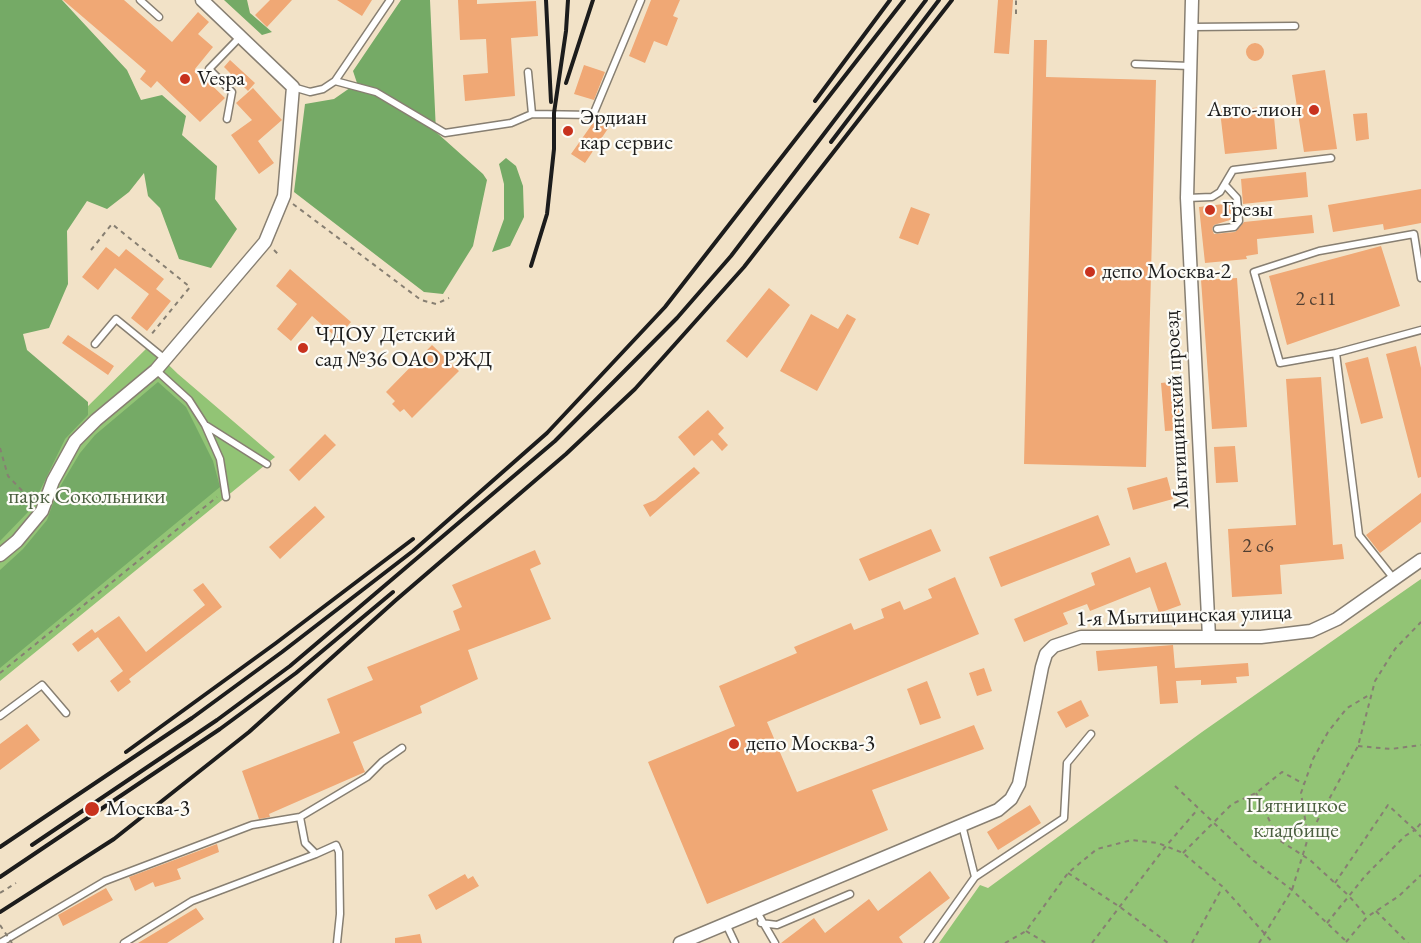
<!DOCTYPE html>
<meta charset="utf-8">
<style>
body{margin:0}
canvas{display:block;background:#f2e2c7}
</style>
<canvas width="1421" height="943"></canvas>
<script>
const ctx = document.querySelector('canvas').getContext('2d');
ctx.lineJoin = 'round';
function paint(path, color) {
  ctx.fillStyle = color;
  ctx.fill(path, 'evenodd');
}
function shape(rows) {
  const path = new Path2D();
  for (const r of rows) {
    if (r.length === 3) {
      path.moveTo(r[0] + r[2], r[1]);
      path.arc(r[0], r[1], r[2], 0, 2 * Math.PI);
      continue;
    }
    path.moveTo(r[0], r[1]);
    for (let i = 2; i < r.length; i += 2) path.lineTo(r[i], r[i + 1]);
  }
  return path;
}
function stroke(path, color, width, dash) {
  ctx.strokeStyle = color;
  ctx.lineWidth = width;
  ctx.lineCap = dash ? 'butt' : 'round';
  ctx.setLineDash(dash || []);
  ctx.stroke(path);
}
function drawText(font, color, halo, rows, align = 'center') {
  ctx.font = font + ' "EB Garamond",serif';
  ctx.lineWidth = 4.5;
  ctx.setLineDash([]);
  ctx.textBaseline = 'middle';
  ctx.strokeStyle = halo;
  ctx.fillStyle = color;
  for (const [text, x, y, turn = 0] of rows) {
    ctx.save();
    ctx.translate(x, y);
    ctx.rotate((+turn || 0) * Math.PI / 180);
    ctx.textAlign = isNaN(turn) ? turn : align;
    if (halo) ctx.strokeText(text, 0, 0);
    ctx.fillText(text, 0, 0);
    ctx.restore();
  }
}
paint(shape([
 [0,333,84,410,149,346,178,374,275,457,0,681],
 [1421,579,1421,943,939,943,980,885,988,888,1202,732]
]), '#92c475');
paint(shape([
 [0,0,62,0,127,70,141,100,162,95,186,116,182,135,217,166,215,199,237,229,211,268,179,259,160,208,148,196,144,173,129,192,107,209,87,201,67,231,68,284,49,328,23,334,27,350,88,402,88,415,65,439,31,509,0,541],
 [224,0,247,0,250,13,272,32,262,35],
 [401,0,430,0,436,132,483,174,487,180,473,246,443,294,424,292,294,192,305,104,334,99,357,83,353,71],
 [506,158,516,166,523,186,524,217,510,246,492,252,504,219,504,184,499,164],
 [158,382,186,407,213,461,220,487,0,668,0,570,23,549,47,520,58,490,80,453,95,435]
]), '#75aa66');
paint(shape([
 [63,0,124,0,172,42,198,12,209,22,198,34,213,47,195,69,225,98,200,122,157,81,151,88,140,79,146,71],
 [270,0,292,0,267,27,255,15],
 [337,0,372,0,362,16],
 [458,0,477,0,477,4,536,1,538,36,511,38,515,96,465,101,463,75,488,73,486,39,460,40],
 [651,0,680,0,673,16,678,18,667,46,654,41,645,63,629,56],
 [998,0,1013,0,1009,54,994,53],
 [1034,40,1047,40,1046,77,1156,80,1146,467,1024,464],
 [1255,52,9],
 [230,60,255,83,248,91,224,67],
 [584,65,605,72,594,100,574,94],
 [1325,70,1337,149,1304,152,1292,75],
 [253,88,282,120,258,141,274,163,259,174,231,135,252,120,236,103],
 [1273,106,1277,149,1225,154,1220,111],
 [600,113,613,121,585,163,571,154],
 [1367,113,1369,139,1356,141,1353,114],
 [1306,172,1308,197,1243,204,1241,179],
 [1421,189,1421,223,1384,230,1383,224,1333,232,1328,205],
 [1232,203,1233,219,1214,225,1212,229,1214,234,1235,232,1244,222,1312,215,1314,233,1257,239,1258,254,1246,256,1247,259,1205,263,1199,207],
 [911,207,930,214,918,245,899,238],
 [1381,246,1400,306,1287,345,1269,276],
 [106,247,119,257,126,249,164,279,156,289,171,301,147,331,131,318,149,294,115,268,98,290,82,277],
 [290,269,351,322,337,338,312,316,291,341,277,329,297,304,276,286],
 [1237,278,1247,427,1212,429,1201,280],
 [769,288,790,305,747,358,726,341],
 [811,314,838,329,847,314,856,319,817,391,780,371],
 [68,335,114,366,108,375,62,343],
 [432,345,459,371,412,418,404,409,400,412,392,404,395,401,386,392],
 [1416,346,1421,368,1421,477,1418,478,1386,354],
 [1368,357,1383,418,1361,424,1345,363],
 [1321,377,1333,545,1342,544,1344,559,1280,565,1282,594,1232,597,1228,529,1296,525,1286,379],
 [1179,381,1183,430,1165,431,1161,383],
 [708,410,724,428,718,434,728,445,722,451,712,440,694,456,678,437],
 [325,434,336,445,299,481,289,470],
 [1235,446,1238,482,1216,483,1214,447],
 [694,467,700,473,650,517,643,505,655,500],
 [1167,477,1173,499,1133,510,1127,488],
 [1421,493,1421,522,1380,553,1366,535],
 [315,506,325,517,280,559,269,547],
 [1098,515,1110,545,1001,587,989,557],
 [931,529,941,551,869,581,859,559],
 [535,550,541,564,530,569,551,619,468,650,478,679,420,706,422,713,353,742,365,772,269,814,270,817,259,819,242,771,340,733,327,699,373,680,367,667,460,630,453,611,462,607,452,585],
 [1130,557,1136,573,1166,562,1181,605,1159,613,1150,587,1090,611,1087,604,1063,613,1068,624,1024,642,1014,619,1095,585,1091,573],
 [955,577,979,634,767,722,797,792,974,725,984,749,872,790,888,830,707,904,648,762,735,726,719,686,797,653,794,647,851,623,854,630,884,618,881,609,900,601,904,610,932,598,928,589],
 [203,583,222,607,129,679,131,682,118,692,110,681,123,671,95,633,119,616,146,652,205,605,193,590],
 [92,629,98,637,78,652,72,644],
 [1173,645,1175,668,1248,663,1249,676,1236,677,1237,683,1201,685,1201,680,1176,681,1178,703,1160,704,1157,666,1098,671,1096,651],
 [984,668,992,691,977,696,969,673],
 [927,681,941,718,920,725,907,689],
 [1081,700,1089,716,1066,728,1057,712],
 [27,724,40,740,0,770,0,744],
 [1030,805,1041,823,998,850,987,832],
 [217,844,219,852,177,869,181,879,155,887,153,882,135,891,129,877],
 [930,871,950,898,899,937,903,943,781,943,814,918,825,933,869,899,878,911],
 [465,874,468,879,473,876,479,886,436,910,428,895],
 [106,888,113,900,63,926,58,915],
 [196,908,204,919,167,943,138,943],
 [420,934,422,943,395,943,395,938]
]), '#f0a875');
const service = shape([
 [140,0,159,17],
 [1192,27,1295,26],
 [1135,64,1190,66],
 [335,81,376,92,445,133,511,123,532,114,528,72],
 [293,87,310,92,323,89,335,81,390,0],
 [532,114,593,115,641,0],
 [227,119,232,92,209,69,240,37],
 [1187,198,1212,197,1220,192,1233,170,1331,158],
 [1217,229,1234,227,1239,221,1237,198,1225,185],
 [95,344,116,319,165,359],
 [1336,353,1280,363,1254,272,1319,251,1414,234,1421,278],
 [156,370,189,400,205,425,220,459,226,497],
 [207,426,267,464],
 [1394,579,1359,535,1336,353,1421,330],
 [0,716,42,685,66,713],
 [300,817,367,777,382,762,402,748],
 [962,825,975,877],
 [757,912,775,943],
 [761,923,777,925,850,894],
 [726,924,735,943],
 [0,943,105,881,252,825,300,817,305,843,316,854,336,845,339,852,340,914,337,943],
 [124,943,192,901,316,854],
 [928,943,975,877,1064,818,1067,763,1091,734]
]);
const minor = shape([
 [1192,0,1187,198,1209,637],
 [0,555,17,541,42,511,53,481,75,441,96,420,156,370,265,242,284,196,293,87,202,0],
 [680,943,998,810,1011,799,1019,784,1042,667,1046,654,1054,646,1081,637,1261,637,1311,631,1337,619,1421,560]
]);
stroke(service, '#877f72', 9);
stroke(minor, '#877f72', 15);
stroke(shape([
 [1016,14,1016,0],
 [293,204,421,300,436,304,449,298],
 [91,250,112,224,190,287,150,336],
 [274,250,280,256],
 [0,448,8,476,34,503],
 [0,673,217,497],
 [1358,746,1391,749,1421,745],
 [1175,786,1254,861,1292,890,1348,943],
 [1256,793,1279,840,1310,860,1349,896,1367,917],
 [1308,838,1301,793,1313,759,1328,732,1347,708,1371,694],
 [1183,853,1232,804,1256,793,1282,772,1304,784],
 [1068,873,1120,907,1168,943],
 [1335,883,1388,805,1415,830,1421,823],
 [0,893,16,883],
 [1376,911,1408,943],
 [1327,923,1365,876,1405,836,1415,830,1421,837],
 [1026,931,1046,943],
 [1346,942,1367,917,1399,896,1421,875],
 [1005,943,1026,931,1068,873,1097,849,1132,840,1158,843,1183,853,1223,887,1273,943],
 [1092,943,1166,846,1198,809],
 [1192,943,1222,888],
 [1259,943,1292,890,1308,838,1358,746,1375,681,1395,649,1421,622]
]), '#877f72', 2, [4.5, 4.5]);
stroke(service, '#fff', 6);
stroke(minor, '#fff', 12);
stroke(shape([
 [546,0,551,102],
 [566,83,593,0],
 [815,101,890,0],
 [831,142,939,0],
 [531,266,547,214,554,149,554,113,566,31,568,0],
 [126,752,276,643,413,539],
 [32,845,217,720,290,666,555,441,677,318,731,256,926,0],
 [0,847,192,718,282,652,413,551,547,433,665,307,904,0],
 [0,877,220,729,296,673,393,592],
 [0,912,114,839,249,732,396,600,566,454,635,389,744,267,952,0]
]), '#1c1c1c', 4);
stroke(shape([
 [0,925,12,943]
]), '#877f72', 2, [4.5, 4.5]);
for (const [x, y, r, color] of [
 [185,79,6,"#c8321e"],
 [1314,110,6,"#c8321e"],
 [568,131,6,"#c8321e"],
 [1210,210,6,"#c8321e"],
 [1090,272,6,"#c8321e"],
 [303,348,6,"#c8321e"],
 [734,744,6,"#c8321e"],
 [92,809,8,"#c8321e"]
]) {
  const dot = new Path2D();
  dot.arc(x, y, r, 0, 2 * Math.PI);
  ctx.fillStyle = color;
  ctx.fill(dot);
  stroke(dot, '#fdfcf7', 2);
}
drawText('20px', '#513f32', null, [
 ["2 с11",1316,300],
 ["2 с6",1258,547]
]);
drawText('22px', '#1c1c1c', '#fdfcf7', [
 ["Vespa",197,79],
 ["Авто-лион",1302,110,"right"],
 ["Эрдиан",580,118],
 ["кар сервис",580,143],
 ["Грезы",1222,210],
 ["депо Москва-2",1102,272],
 ["ЧДОУ Детский",315,335],
 ["сад №36 ОАО РЖД",315,360],
 ["депо Москва-3",746,744],
 ["Москва-3",106,809]
], 'left');
drawText('22px', '#1c1c1c', '#fdfcf7', [
 ["Мытищинский проезд",1177,410,-93],
 ["1-я Мытищинская улица",1184,616,-2]
]);
drawText('22px', '#4b5f40', '#fdfcf7', [
 ["парк Сокольники",87,497],
 ["Пятницкое",1296,806],
 ["кладбище",1296,831]
]);
</script>
